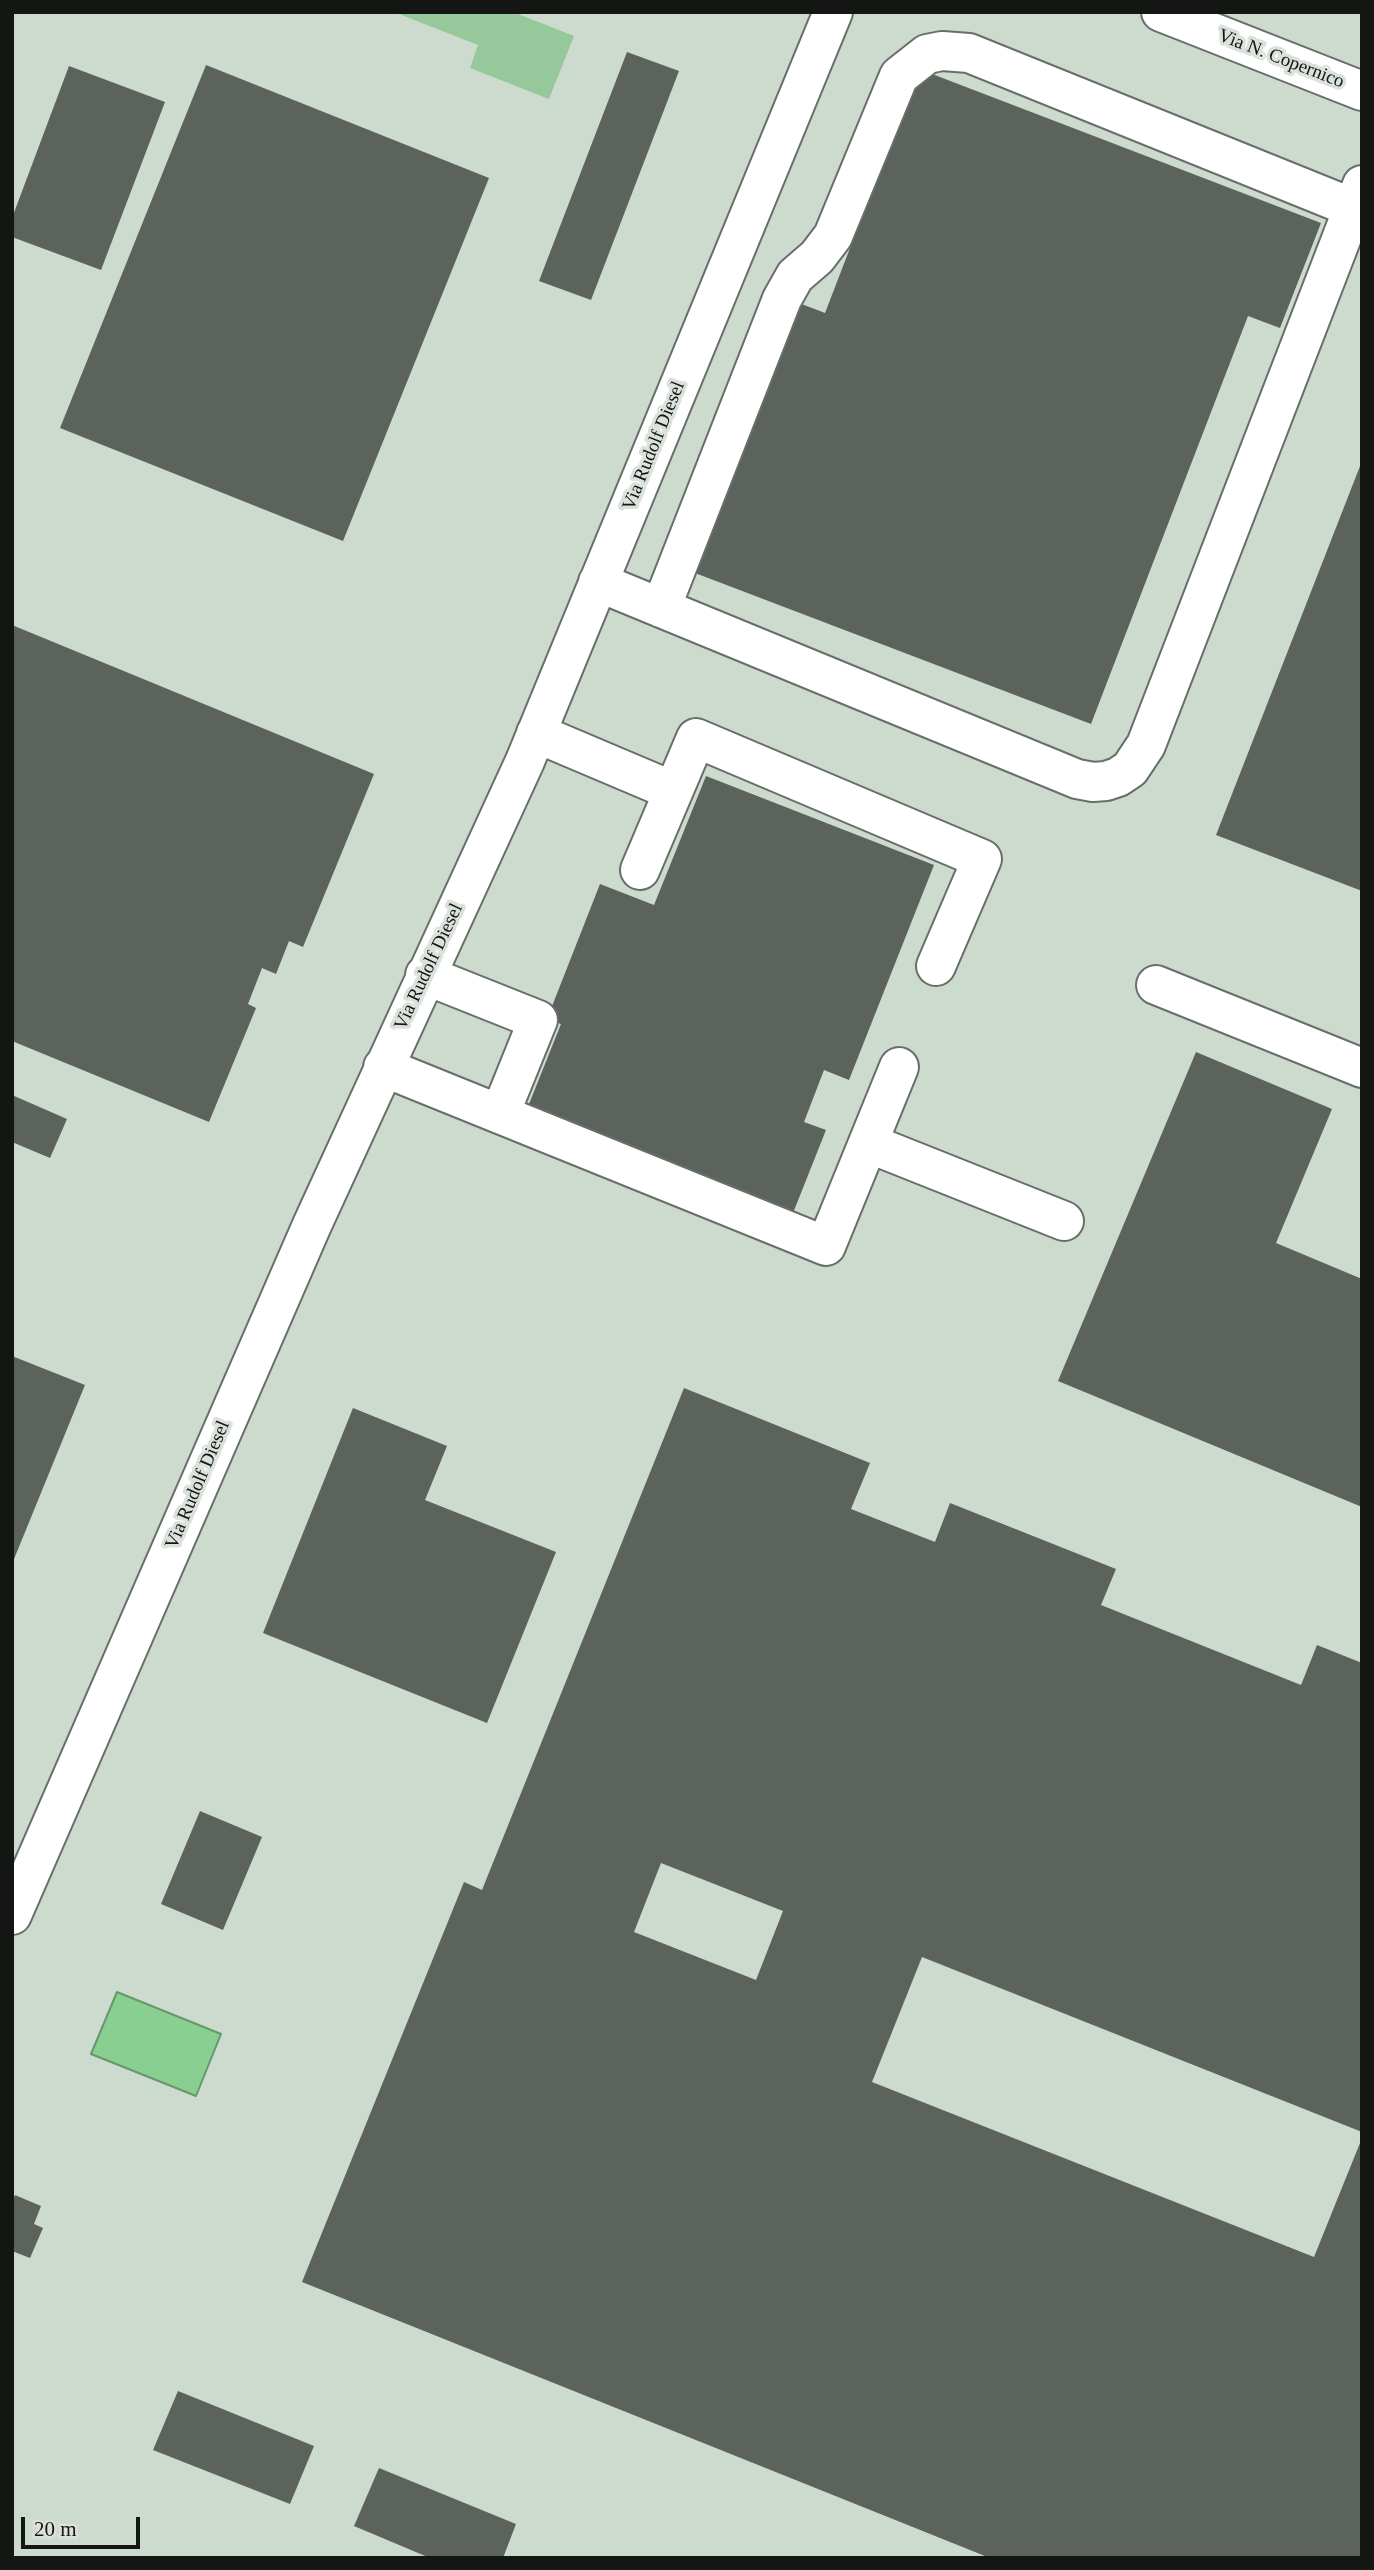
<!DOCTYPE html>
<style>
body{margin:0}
#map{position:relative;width:1374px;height:2570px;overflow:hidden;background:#dbe2dc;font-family:"Times New Roman",serif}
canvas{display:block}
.frame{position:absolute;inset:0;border:14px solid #141614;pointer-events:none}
.scale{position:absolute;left:21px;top:2517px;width:119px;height:32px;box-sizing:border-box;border:4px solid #141614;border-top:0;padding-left:9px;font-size:21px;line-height:24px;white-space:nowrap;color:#141614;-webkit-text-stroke:5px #dbe2dc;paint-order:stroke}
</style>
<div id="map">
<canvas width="1374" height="2570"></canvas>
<div class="frame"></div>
<div class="scale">20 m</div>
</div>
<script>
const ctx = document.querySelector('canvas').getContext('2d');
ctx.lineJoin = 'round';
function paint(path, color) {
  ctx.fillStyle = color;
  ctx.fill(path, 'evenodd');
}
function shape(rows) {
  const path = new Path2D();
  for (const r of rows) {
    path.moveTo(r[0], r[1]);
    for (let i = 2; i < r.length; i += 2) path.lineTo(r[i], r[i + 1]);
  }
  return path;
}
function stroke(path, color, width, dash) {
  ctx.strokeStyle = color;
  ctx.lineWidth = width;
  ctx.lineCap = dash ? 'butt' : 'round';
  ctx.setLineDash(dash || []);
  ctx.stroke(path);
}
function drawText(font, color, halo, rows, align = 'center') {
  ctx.font = font + ' "Times New Roman",serif';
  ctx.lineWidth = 7;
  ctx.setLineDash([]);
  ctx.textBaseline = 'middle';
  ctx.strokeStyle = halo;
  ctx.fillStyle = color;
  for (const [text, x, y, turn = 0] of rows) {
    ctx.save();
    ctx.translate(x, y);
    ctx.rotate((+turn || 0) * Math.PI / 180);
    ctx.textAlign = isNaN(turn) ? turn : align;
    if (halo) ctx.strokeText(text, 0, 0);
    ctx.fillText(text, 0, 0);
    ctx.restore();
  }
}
paint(shape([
 [12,12,1362,12,1362,2558,12,2558]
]), '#cddace');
paint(shape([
 [394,12,513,12,574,36,549,99,470,68,478,45]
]), '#96c89c');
const water = shape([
 [117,1992,221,2034,196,2096,91,2054,117,1992]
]);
paint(water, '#88cf91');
stroke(water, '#65986c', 2);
paint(shape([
 [627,52,679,71,591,300,539,281],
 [206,65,489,178,343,541,60,428],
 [69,66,165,102,101,270,12,237,12,218],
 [919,69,1321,223,1280,328,1248,316,1091,724,695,573,799,303,825,313],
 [1362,461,1362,891,1216,835],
 [12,625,374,774,303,947,289,941,276,974,262,968,248,1004,256,1008,209,1122,12,1041],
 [706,776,934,865,849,1080,824,1070,804,1122,826,1130,793,1213,527,1109,561,1024,547,1019,600,884,654,905],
 [1196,1052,1332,1109,1276,1243,1362,1279,1362,1507,1058,1381],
 [12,1095,67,1119,50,1158,12,1142],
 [12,1356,85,1385,12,1564],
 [684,1388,870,1463,851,1509,935,1542,950,1503,1116,1569,1101,1605,1301,1685,1317,1645,1362,1663,1362,2132,922,1957,872,2082,1314,2257,1362,2138,1362,2558,990,2558,302,2282,464,1882,482,1890],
 [661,1863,783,1911,756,1980,634,1932],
 [353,1408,447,1446,425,1500,556,1552,487,1723,263,1633],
 [200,1811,262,1837,223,1930,161,1904],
 [15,2195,41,2206,34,2224,43,2228,30,2258,12,2251,12,2202],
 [178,2391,314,2446,290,2504,153,2450],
 [379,2468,516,2524,503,2558,430,2558,354,2526]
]), '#5c625c');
const minor = shape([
 [1161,12,1362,91],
 [598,582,1077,779,1093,782,1106,781,1118,777,1130,769,1146,745,1362,185],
 [661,608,782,299,795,276,817,257,833,236,899,76,927,54,942,51,969,53,1353,208],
 [536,733,673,791],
 [640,870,696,738,982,859,936,966],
 [425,975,538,1020,500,1114],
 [1156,985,1362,1068],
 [383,1067,826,1246,899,1067],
 [868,1143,1064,1221],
 [12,1915,312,1225,525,761,833,12]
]);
stroke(minor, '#686e69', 42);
stroke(minor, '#fff', 38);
drawText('19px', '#141614', '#dbe2dc', [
 ["Via N. Copernico",1281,59,21],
 ["Via Rudolf Diesel",654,446,-68],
 ["Via Rudolf Diesel",429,967,-65],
 ["Via Rudolf Diesel",198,1485,-67]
]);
</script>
